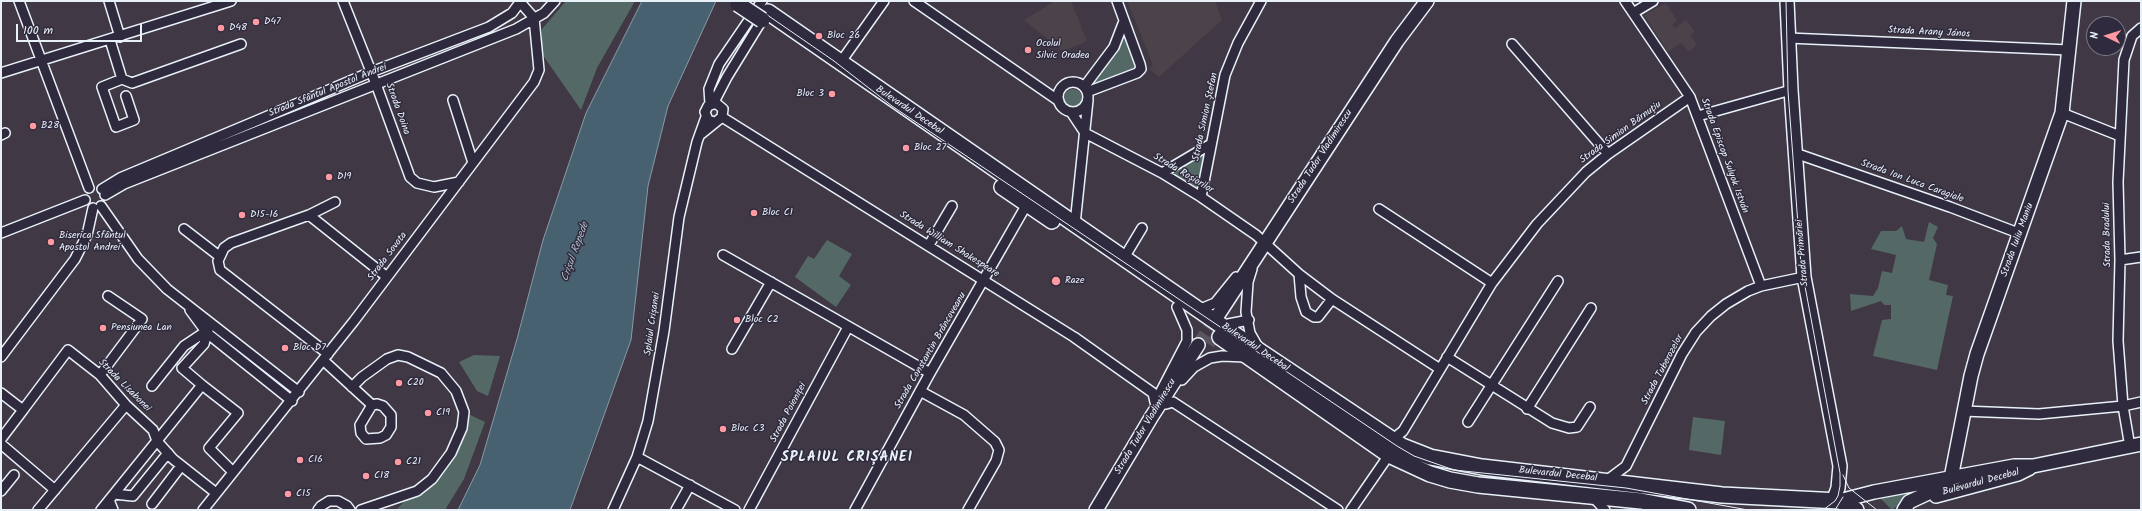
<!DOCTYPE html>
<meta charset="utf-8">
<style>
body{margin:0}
#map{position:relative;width:2142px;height:511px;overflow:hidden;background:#403844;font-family:Kalam,sans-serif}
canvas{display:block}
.frame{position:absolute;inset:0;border:2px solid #e8f1f8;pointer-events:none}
.north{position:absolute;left:2086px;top:16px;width:40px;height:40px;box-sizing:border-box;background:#2f2a3d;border:1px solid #797a88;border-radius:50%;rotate:274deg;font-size:11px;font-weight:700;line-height:16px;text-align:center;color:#e8f1f8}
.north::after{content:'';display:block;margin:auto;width:14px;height:18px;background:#ff9aa2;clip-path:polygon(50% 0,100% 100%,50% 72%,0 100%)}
.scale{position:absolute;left:16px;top:24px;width:126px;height:18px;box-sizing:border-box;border:2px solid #e8f1f8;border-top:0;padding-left:5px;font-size:12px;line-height:14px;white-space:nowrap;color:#e8f1f8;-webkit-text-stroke:3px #2f2a3d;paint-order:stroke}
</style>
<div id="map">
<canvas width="2142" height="511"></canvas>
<div class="frame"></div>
<div class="north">N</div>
<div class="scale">100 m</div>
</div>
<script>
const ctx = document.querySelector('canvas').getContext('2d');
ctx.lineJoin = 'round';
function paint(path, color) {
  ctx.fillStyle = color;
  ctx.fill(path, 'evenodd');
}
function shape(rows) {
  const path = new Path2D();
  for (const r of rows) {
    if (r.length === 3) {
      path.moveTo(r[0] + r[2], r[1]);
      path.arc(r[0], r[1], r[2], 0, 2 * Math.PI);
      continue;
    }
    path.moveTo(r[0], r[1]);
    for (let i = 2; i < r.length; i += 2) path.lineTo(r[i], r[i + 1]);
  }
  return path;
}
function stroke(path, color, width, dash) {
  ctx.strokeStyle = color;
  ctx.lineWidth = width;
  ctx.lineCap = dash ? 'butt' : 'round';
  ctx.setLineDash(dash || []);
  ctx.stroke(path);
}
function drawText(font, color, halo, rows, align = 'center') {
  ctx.font = font + ' Kalam,sans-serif';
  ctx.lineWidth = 3;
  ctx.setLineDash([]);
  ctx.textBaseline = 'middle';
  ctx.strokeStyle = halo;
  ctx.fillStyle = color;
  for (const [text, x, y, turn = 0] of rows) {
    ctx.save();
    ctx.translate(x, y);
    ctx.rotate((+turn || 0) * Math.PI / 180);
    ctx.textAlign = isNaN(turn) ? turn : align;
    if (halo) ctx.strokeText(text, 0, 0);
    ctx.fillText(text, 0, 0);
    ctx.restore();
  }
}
paint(shape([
 [1055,1,1071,1,1087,41,1066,50,1061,50,1024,20],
 [1127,1,1215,1,1222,20,1159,77,1149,69,1153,65],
 [1666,3,1677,21,1672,25,1675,28,1686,20,1695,32,1690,35,1697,44,1689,52,1681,43,1668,52,1644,15]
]), '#4c4249');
paint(shape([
 [566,1,635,1,597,68,581,110,542,54,542,29],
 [1124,21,1141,69,1087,92],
 [1073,98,9],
 [1211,144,1201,197,1162,173],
 [1929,222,1938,227,1933,238,1937,244,1929,280,1948,285,1946,295,1953,296,1937,370,1873,356,1882,320,1891,319,1891,305,1884,305,1881,301,1851,311,1850,294,1873,296,1878,288,1882,271,1892,273,1896,255,1871,249,1881,231,1896,231,1902,226,1906,239,1924,242],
 [827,240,852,254,839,276,851,285,836,307,795,277,808,256,814,259],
 [474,355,500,356,488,396,477,391,459,362],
 [464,412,485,422,464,479,445,510,396,510,451,453],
 [1693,417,1725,421,1721,455,1689,450],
 [1940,483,1910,496,1892,510,1878,496]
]), '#546965');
const water = shape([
 [642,1,716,1,668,106,648,186,631,340,570,510,458,510,480,465,517,339,543,240,586,113,642,1]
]);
paint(water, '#486170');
stroke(water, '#889ba6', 1);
stroke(shape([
 [1210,345,1219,331]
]), '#59545f', 9, [9, 4.5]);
stroke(shape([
 [1198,345,1218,315]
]), '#59545f', 13, [13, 6]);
const street = shape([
 [19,1,89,188],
 [109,1,120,37],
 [343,1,376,84,410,177,417,183,434,187,459,182],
 [914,1,1059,101],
 [1625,1,1690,97,1761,286],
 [1633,13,1653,1],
 [1788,38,2069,50],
 [110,40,122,79],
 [1512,44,1608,154],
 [840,63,884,1],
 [1,73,231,1],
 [1073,97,15],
 [1084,87,1114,47,1124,21],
 [1087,92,1137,73,1141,69,1140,64,1117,1],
 [126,96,134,120,116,127,102,87,122,79,132,83,241,44],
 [453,100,473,163],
 [710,104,709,89,719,64,762,1],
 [713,104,727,77,762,20],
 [1071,112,1085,133],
 [2062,113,2120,136],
 [1698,116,1791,90],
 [722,117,1074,337,1153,393,1155,402],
 [1085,133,1162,173,1201,197,1256,235,1299,274,1332,299,1440,369],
 [701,134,722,117,723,109,717,104,713,104,708,106,705,112,708,120,714,122],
 [1,135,5,133],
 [1795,153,1950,207,2021,234],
 [1162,173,1211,144],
 [102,189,120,178,256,121,371,72,489,27,512,13,521,1],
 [105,195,124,184,516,29,544,13,555,1],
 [1201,197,1225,75,1238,43,1261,1],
 [101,206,138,259,167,289,299,392],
 [1379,209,1492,283],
 [309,215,335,202],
 [1075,224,1088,100],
 [184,229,219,256],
 [1,233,85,200],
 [929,245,952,206],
 [723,255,930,373],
 [1124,258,1142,228],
 [2120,260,2141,257],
 [1252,269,1248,282,1246,312,1250,333,1258,347],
 [1299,274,1301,297,1306,312,1314,317,1318,317,1332,299],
 [1196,308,1203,308,1215,303,1236,277],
 [190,310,207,333,292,401],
 [1223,325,1249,320],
 [732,349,771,282],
 [328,354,220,270,218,261,224,248,231,243,309,215,387,277],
 [1,357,75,259,87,235,93,208],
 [1447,357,1552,423,1569,428,1577,427,1590,407],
 [323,360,372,405],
 [100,375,142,319,108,296],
 [1182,380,1194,367,1210,358,1222,356,1246,357],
 [202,385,238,413,209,448,233,472],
 [152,386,184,346,208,330],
 [352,387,362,377,387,359,398,355,408,357,441,373,456,391,464,412,462,428,451,453,432,479,417,491,361,510],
 [920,391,964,415,995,442,999,450,996,461,968,510],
 [1,393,23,410,68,350,100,375,126,405,153,430,157,441,173,459,216,493],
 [1160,393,1187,341,1187,330,1177,307],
 [377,404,383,406,391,415,391,427,386,435,380,438,366,439,361,433,360,425,372,405,377,404],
 [1166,404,1173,402,1338,510],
 [1527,409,1591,308],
 [1963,411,2039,414,2123,406,2141,402],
 [1468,422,1558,281],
 [1,439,23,410],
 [1392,440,1403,431,1492,283,1537,224,1586,172,1608,154,1690,97],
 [1,444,55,490],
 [2130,447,2123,406,2118,341,2120,260,2118,182,2124,60,2132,36,2141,28],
 [637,457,735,510],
 [1606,481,1626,466,1682,354,1696,332,1711,316,1726,304,1748,291,1761,286,1804,277],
 [1,491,14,475],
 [114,494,133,496,168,453],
 [1592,496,1605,510],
 [109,500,113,510],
 [152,504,181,466],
 [38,510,126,405],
 [101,510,202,385,182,368,204,344,207,333],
 [203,510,354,321,534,82,539,70,534,18,520,2],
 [318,510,321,506,329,501,338,501,347,506,350,510],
 [613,510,637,457,648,421,664,331,679,217,697,142,706,117],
 [676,510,690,485],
 [749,510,848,327],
 [855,510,930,373,1027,204],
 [1351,510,1389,455]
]);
const secondary = shape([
 [1787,1,1791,90,1804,277,1840,466,1838,488,1833,501],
 [1218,315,1397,41,1427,1],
 [1936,496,2018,474,2030,468],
 [1839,501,1874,492,2014,466,2033,466,2141,444],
 [1096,510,1152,416,1198,345],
 [1904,510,1909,502,1941,487,1951,478,1971,376,1977,354,2062,113,2074,1]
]);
const primary = shape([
 [768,12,1222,326,1402,446,1430,457,1482,467,1722,495,1839,501,1848,504,1856,510],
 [1002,187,1052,221],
 [1220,337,1389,455,1430,474,1450,480,1478,485,1641,501,1688,510]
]);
stroke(street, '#e8f1f8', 12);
stroke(secondary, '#e8f1f8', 16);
stroke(primary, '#e8f1f8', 18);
stroke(street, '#2f2a3d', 9);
stroke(secondary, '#2f2a3d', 13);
stroke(primary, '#2f2a3d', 15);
stroke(shape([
 [747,1,834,61,892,106,1397,446,1414,456,1454,470,1626,488,1748,510],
 [1786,1,1788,91,1801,265,1840,473,1840,486,1838,496,1835,501,1823,510],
 [1843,475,1849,488,1877,510],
 [1835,510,1843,497]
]), '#e8f1f8', 1);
const primaryBridge = shape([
 [738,4,762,20]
]);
stroke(primaryBridge, '#e8f1f8', 18, []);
stroke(primaryBridge, '#2f2a3d', 15);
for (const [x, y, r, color] of [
 [256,22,4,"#ff9aa2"],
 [221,28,4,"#ff9aa2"],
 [819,36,4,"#ff9aa2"],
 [1028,50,4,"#ff9aa2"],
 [832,94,4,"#ff9aa2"],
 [33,126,4,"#ff9aa2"],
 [906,148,4,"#ff9aa2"],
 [329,177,4,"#ff9aa2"],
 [754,213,4,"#ff9aa2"],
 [242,215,4,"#ff9aa2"],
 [51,242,4,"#ff9aa2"],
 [1056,281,5,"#ff9aa2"],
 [737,320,4,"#ff9aa2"],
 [103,328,4,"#ff9aa2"],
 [285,348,4,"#ff9aa2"],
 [399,383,4,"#ff9aa2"],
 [428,413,4,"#ff9aa2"],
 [723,429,4,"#ff9aa2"],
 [300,460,4,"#ff9aa2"],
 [398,462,4,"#ff9aa2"],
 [366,476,4,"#ff9aa2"],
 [288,494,4,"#ff9aa2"]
]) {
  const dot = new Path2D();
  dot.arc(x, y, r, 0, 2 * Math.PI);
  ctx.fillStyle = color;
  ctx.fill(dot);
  stroke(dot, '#2f2a3d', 1.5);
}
drawText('10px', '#e8f1f8', '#2f2a3d', [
 ["D47",264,22],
 ["D48",229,28],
 ["Bloc 26",827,36],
 ["Ocolul",1036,44],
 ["Silvic Oradea",1036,56],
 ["Bloc 3",824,94,"right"],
 ["B28",41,126],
 ["Bloc 27",914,148],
 ["D19",337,177],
 ["Bloc C1",762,213],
 ["D15-16",250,215],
 ["Biserica Sfântul",59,236],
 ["Apostol Andrei",59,248],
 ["Raze",1065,281],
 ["Bloc C2",745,320],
 ["Pensiunea Lan",111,328],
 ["Bloc D7",293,348],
 ["C20",407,383],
 ["C19",436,413],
 ["Bloc C3",731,429],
 ["C16",308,460],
 ["C21",406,462],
 ["C18",374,476],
 ["C15",296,494]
], 'left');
drawText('10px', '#e8f1f8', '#2f2a3d', [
 ["Strada Arany János",1929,33,3],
 ["Strada Sfântul Apostol Andrei",328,91,-22],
 ["Strada Doina",397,109,70],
 ["Bulevardul Decebal",909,111,34],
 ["Strada Simion Ștefan",1206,117,-78],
 ["Strada Simion Bărnuțiu",1621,133,-36],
 ["Strada Episcop Sulyok István",1724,156,70],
 ["Strada Tudor Vladimirescu",1321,157,-57],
 ["Strada Roșiorilor",1183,174,31],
 ["Strada Ion Luca Caragiale",1912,182,20],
 ["Strada Bradului",2108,235,-91],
 ["Strada Iuliu Maniu",2018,240,-70],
 ["Strada William Shakespeare",949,245,32],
 ["Strada Primăriei",1803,253,-95],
 ["Strada Sovata",388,257,-53],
 ["Splaiul Crișanei",653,324,-82],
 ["Bulevardul Decebal",1255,348,34],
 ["Strada Constantin Brâncoveanu",931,351,-60],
 ["Strada Tuberozelor",1663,370,-62],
 ["Strada Lisabonei",124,386,45],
 ["Strada Poieniței",789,413,-62],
 ["Strada Tudor Vladimirescu",1146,427,-59],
 ["Bulevardul Decebal",1558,475,6],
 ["Bulevardul Decebal",1981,483,-15]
]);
drawText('italic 11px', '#a8b7c2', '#2f2a3d', [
 ["Crișul Repede",576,252,-70]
]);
ctx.letterSpacing = '1px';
drawText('bold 14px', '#e8f1f8', '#2f2a3d', [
 ["SPLAIUL CRIȘANEI",847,459]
]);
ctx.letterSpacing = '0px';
</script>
